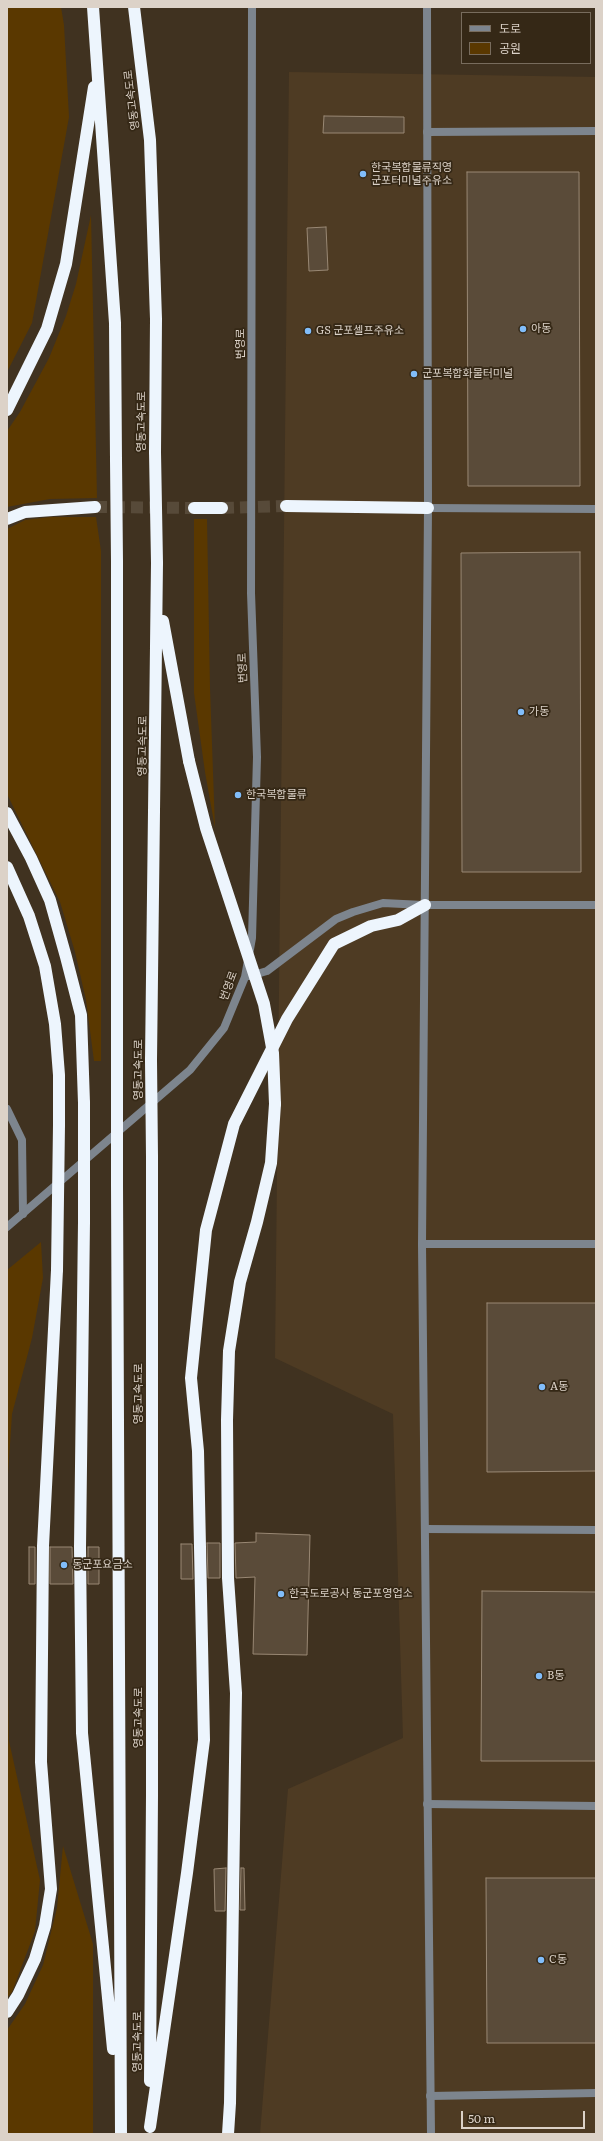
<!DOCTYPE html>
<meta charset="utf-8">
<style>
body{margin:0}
#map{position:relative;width:603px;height:2141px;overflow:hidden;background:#403220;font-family:Literata,"Noto Sans KR",serif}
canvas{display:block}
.frame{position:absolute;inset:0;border:8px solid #dcd2c8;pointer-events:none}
.legend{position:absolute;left:461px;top:12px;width:130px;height:52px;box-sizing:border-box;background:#352816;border:1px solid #786c5d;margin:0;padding:5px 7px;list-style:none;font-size:12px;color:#dcd2c8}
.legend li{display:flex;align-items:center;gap:8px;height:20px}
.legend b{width:20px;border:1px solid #786c5d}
.scale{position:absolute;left:461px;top:2111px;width:124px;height:18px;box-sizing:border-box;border:2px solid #dcd2c8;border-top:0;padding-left:5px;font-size:12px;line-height:14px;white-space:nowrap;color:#dcd2c8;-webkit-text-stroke:3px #352816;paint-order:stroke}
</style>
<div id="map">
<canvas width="603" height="2141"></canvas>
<div class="frame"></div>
<ul class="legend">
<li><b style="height:5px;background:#7d858e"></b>도로</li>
<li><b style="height:11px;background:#5a3800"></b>공원</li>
</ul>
<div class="scale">50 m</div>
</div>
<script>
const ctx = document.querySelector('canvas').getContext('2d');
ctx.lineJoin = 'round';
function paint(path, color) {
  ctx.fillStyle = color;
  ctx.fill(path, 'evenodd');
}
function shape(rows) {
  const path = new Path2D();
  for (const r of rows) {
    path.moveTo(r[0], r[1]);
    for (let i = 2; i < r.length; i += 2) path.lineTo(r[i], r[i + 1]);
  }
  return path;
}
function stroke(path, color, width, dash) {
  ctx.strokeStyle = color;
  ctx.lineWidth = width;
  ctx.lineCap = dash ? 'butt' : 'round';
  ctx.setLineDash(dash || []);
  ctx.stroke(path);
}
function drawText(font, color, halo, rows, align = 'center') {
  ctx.font = font + ' Literata,"Noto Sans KR",serif';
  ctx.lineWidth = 3.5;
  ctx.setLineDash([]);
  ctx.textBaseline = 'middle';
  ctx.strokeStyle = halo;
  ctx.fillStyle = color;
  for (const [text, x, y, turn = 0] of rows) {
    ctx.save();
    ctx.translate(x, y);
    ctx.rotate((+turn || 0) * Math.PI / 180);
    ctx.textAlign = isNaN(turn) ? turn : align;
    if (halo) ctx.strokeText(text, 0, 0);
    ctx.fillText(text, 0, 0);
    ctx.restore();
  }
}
paint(shape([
 [289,72,596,77,596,2134,260,2134,288,1789,403,1738,393,1414,275,1358]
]), '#4e3b23');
paint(shape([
 [7,7,61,7,64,25,69,117,32,323,7,372],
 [91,215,97,498,50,499,7,507,7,431,20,412,49,358,66,316,76,284],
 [50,517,96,517,101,551,101,1061,94,1061,86,1000,75,952,60,902,7,794,7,529,25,520],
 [194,519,207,519,210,688,215,828,205,772,194,693],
 [41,1242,43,1278,32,1338,12,1414,7,1490,7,1270],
 [7,1623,9,1741,40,1880,35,1931,12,1992,7,1998],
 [63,1846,93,1944,93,2134,7,2134,7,2030,25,2004,43,1965,57,1908]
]), '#5a3800');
const building = shape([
 [324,116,404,117,404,133,323,133,324,116],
 [467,172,579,172,580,486,468,486,467,172],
 [326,227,328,270,309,271,307,228,326,227],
 [580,552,581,872,462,872,461,553,580,552],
 [487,1303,596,1303,596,1471,487,1472,487,1303],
 [256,1533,310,1535,307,1655,253,1654,255,1577,236,1578,235,1543,256,1542,256,1533],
 [207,1543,220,1543,220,1578,208,1578,207,1543],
 [181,1544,192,1544,193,1579,181,1579,181,1544],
 [29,1547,35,1547,35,1584,29,1584,29,1547],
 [50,1547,72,1547,73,1584,50,1584,50,1547],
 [88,1547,99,1547,99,1584,88,1584,88,1547],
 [482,1591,596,1592,596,1761,481,1761,482,1591],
 [226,1868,225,1911,215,1911,214,1869,226,1868],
 [241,1868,244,1868,245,1910,240,1910,241,1868],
 [486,1878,596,1878,596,2043,487,2043,486,1878]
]);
paint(building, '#5a4b39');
stroke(building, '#998874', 1);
stroke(shape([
 [95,507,194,508],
 [222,508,286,506]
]), '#574a39', 12, [12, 6]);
stroke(shape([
 [427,132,596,131],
 [428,508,596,509],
 [250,976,267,971,336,919,353,912,383,903,423,905],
 [422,1244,596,1244],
 [425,1529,596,1530],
 [427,1804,596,1806],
 [430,2096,596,2093]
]), '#7d858e', 8);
stroke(shape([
 [7,1109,22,1140,23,1214]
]), '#7d858e', 8);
stroke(shape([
 [427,7,428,508,422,1244,431,2134],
 [425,905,596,905],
 [7,1227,190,1070,224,1028,245,977,252,938,257,757,251,593,252,7]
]), '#7d858e', 8);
stroke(shape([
 [93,7,115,323,116,460],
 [134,7,150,140,156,319,155,452],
 [7,410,47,329,66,264,94,87],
 [286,506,428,508],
 [194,508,222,508],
 [7,519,25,512,95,507],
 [117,562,117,1083],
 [163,621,189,761],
 [7,813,31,858,50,900,66,957,81,1015,84,1103],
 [7,867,29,916,45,966,55,1024,59,1075,59,1125],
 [151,1060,157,563],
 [117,1184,121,2134],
 [84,1222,80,1547,82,1733,113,2049],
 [7,2012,18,1995,35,1959,45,1926,51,1889,41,1762,43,1546,57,1270],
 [150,2081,152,1795,152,1157],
 [150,2127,187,1873,204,1740,198,1451,191,1378,206,1230,234,1124,287,1019,334,944,371,926,398,920,425,905],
 [228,2134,230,2103,236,1693,228,1578,227,1420,229,1351,240,1282,257,1222,271,1163,275,1104]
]), '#edf5fd', 12);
stroke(shape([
 [155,452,157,563],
 [116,460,117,562],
 [189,761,206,828,264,1004,273,1053,275,1104],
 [151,1060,152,1157],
 [117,1083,117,1184],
 [84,1103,84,1222],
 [57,1270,59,1125]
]), '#edf5fd', 12);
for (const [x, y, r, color] of [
 [363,174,4,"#81bdfa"],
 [523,329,4,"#81bdfa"],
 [308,331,4,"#81bdfa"],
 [414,374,4,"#81bdfa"],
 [521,712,4,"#81bdfa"],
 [238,795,4,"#81bdfa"],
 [542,1387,4,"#81bdfa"],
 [64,1565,4,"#81bdfa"],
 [281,1594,4,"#81bdfa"],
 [539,1676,4,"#81bdfa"],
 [541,1960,4,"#81bdfa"]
]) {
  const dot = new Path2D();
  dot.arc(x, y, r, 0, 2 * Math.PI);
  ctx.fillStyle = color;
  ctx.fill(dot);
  stroke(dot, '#352816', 1.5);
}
drawText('11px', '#dcd2c8', '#352816', [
 ["영동고속도로",132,100,-97],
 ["번영로",241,344,-90],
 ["영동고속도로",142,422,-90],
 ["번영로",243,668,-92],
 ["영동고속도로",143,746,-89],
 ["번영로",229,986,-70],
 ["영동고속도로",139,1070,-90],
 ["영동고속도로",139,1394,-90],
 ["영동고속도로",139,1718,-90],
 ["영동고속도로",138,2042,-90]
]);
drawText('11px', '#dcd2c8', '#352816', [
 ["한국복합물류직영",371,168],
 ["군포터미널주유소",371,181],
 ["아동",531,329],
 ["GS 군포셀프주유소",316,331],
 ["군포복합화물터미널",422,374],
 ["가동",529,712],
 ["한국복합물류",246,795],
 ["A동",550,1387],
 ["동군포요금소",72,1565],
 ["한국도로공사 동군포영업소",289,1594],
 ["B동",547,1676],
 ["C동",549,1960]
], 'left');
</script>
